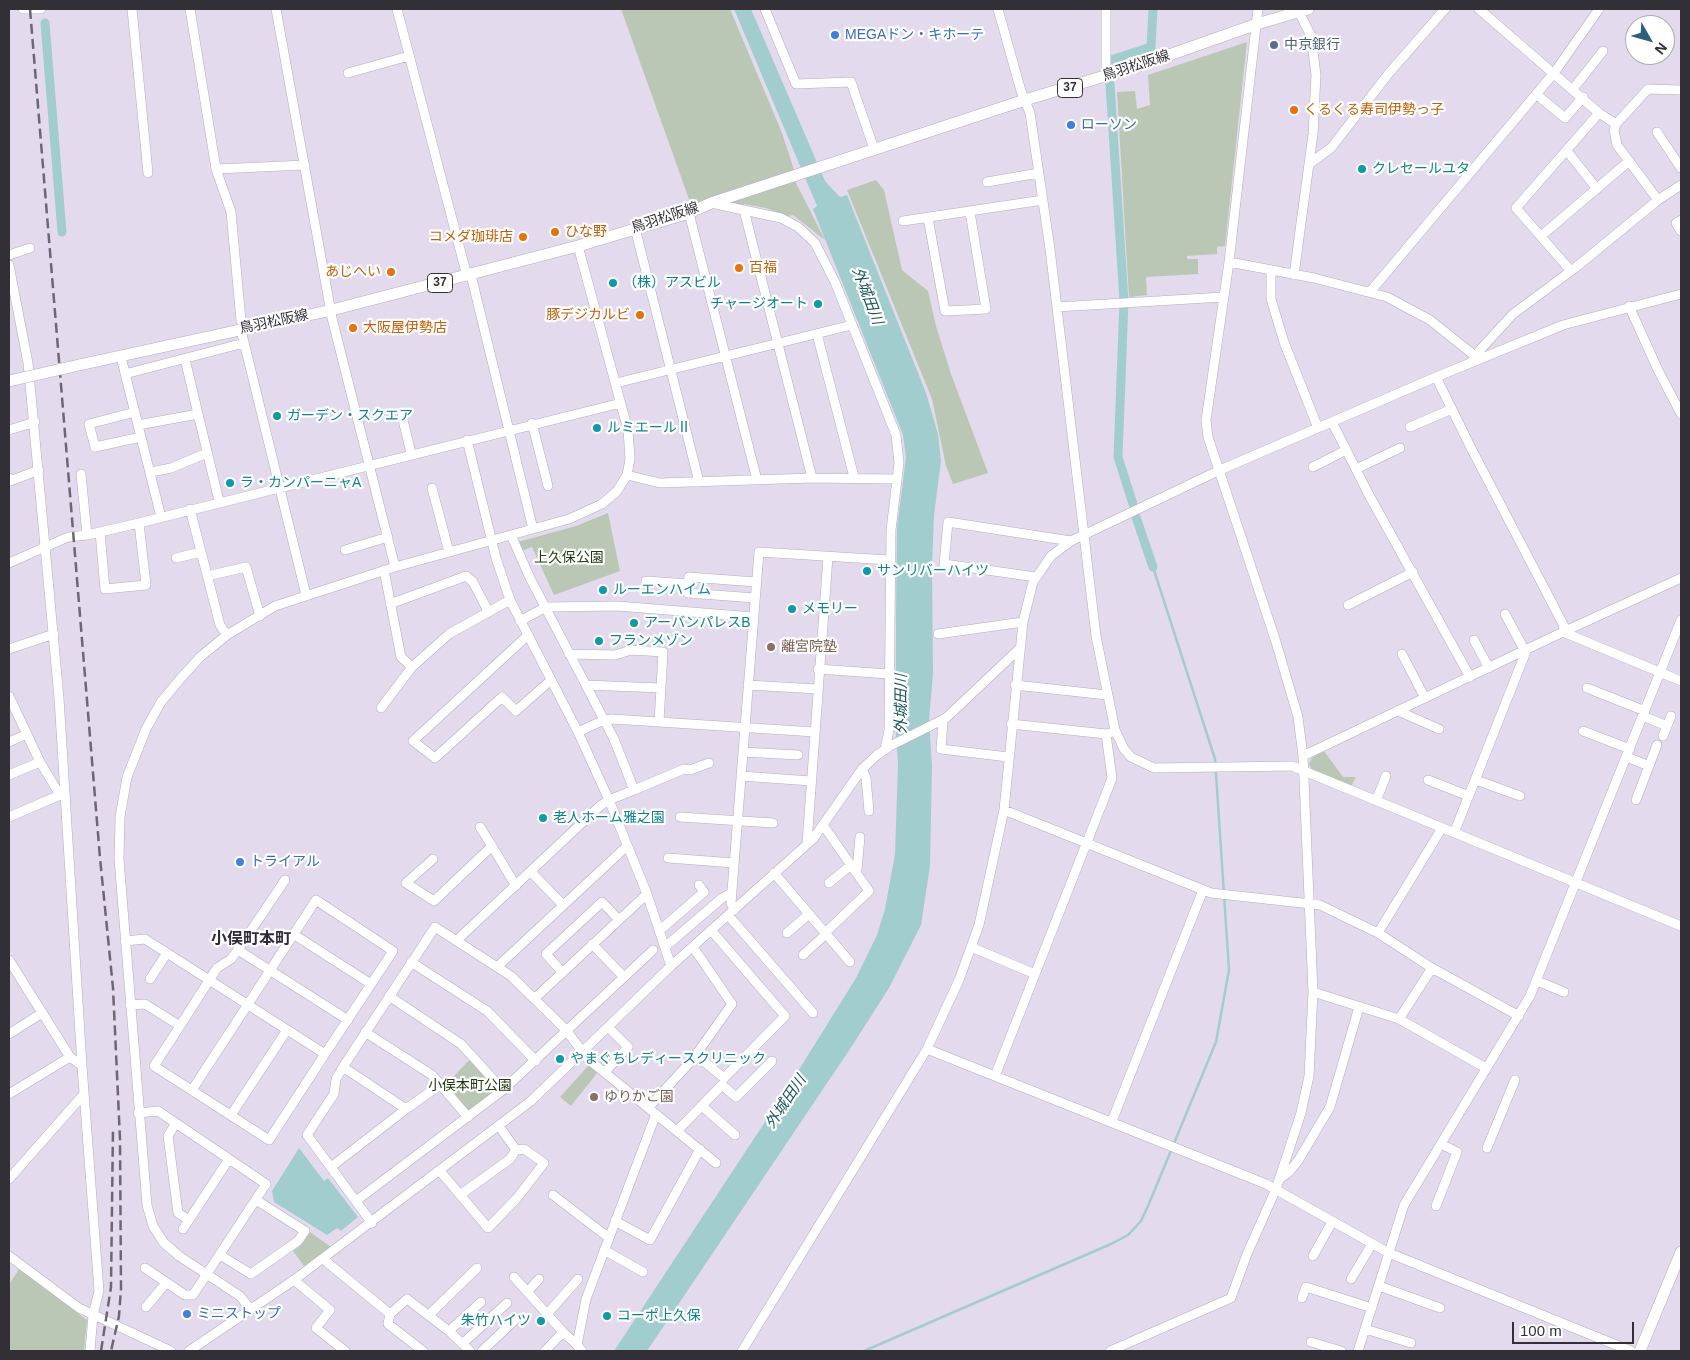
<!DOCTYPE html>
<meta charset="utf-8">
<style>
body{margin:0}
#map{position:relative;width:1690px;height:1360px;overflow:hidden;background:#e4daee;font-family:Helvetica,sans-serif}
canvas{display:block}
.frame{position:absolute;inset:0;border:10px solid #322f36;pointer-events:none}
.north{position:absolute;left:1625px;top:15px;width:50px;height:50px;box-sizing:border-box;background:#fff;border:1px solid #adacaf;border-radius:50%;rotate:128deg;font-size:14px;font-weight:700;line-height:20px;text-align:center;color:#322f36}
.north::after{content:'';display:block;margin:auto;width:18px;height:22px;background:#2e607d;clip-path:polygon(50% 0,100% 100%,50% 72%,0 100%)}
.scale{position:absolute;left:1512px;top:1322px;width:122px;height:22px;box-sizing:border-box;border:2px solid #322f36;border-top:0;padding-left:6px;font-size:15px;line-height:18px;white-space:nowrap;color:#322f36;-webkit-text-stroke:4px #fff;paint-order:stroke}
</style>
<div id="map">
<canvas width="1690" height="1360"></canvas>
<div class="frame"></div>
<div class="north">N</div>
<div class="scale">100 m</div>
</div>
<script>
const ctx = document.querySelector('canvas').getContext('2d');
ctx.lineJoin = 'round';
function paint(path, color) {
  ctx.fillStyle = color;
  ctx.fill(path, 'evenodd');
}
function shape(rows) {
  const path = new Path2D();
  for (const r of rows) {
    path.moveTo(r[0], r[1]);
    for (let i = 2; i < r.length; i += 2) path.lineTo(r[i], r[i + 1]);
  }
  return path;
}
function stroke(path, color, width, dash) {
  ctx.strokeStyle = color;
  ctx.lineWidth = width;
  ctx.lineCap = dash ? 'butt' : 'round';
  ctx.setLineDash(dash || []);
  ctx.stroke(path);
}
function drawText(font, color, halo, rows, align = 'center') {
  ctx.font = font + ' Helvetica,"Noto Sans JP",sans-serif';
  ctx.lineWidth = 4.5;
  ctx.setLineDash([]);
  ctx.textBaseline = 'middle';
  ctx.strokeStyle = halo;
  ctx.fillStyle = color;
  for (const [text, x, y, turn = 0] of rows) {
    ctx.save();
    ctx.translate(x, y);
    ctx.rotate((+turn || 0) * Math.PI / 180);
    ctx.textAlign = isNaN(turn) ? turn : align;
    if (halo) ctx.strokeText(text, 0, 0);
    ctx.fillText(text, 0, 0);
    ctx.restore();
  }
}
paint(shape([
 [621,9,730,9,782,133,794,170,697,203,690,202],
 [1247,42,1225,246,1217,247,1217,254,1187,256,1187,259,1198,259,1198,274,1146,277,1147,295,1129,297,1117,92,1135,91,1137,109,1150,105,1148,75],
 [876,180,884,190,902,270,928,291,936,326,951,374,988,473,953,484,946,466,932,399,847,190],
 [795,181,825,240,793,215,788,216,766,208,744,204,743,208,726,204],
 [608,513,620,571,554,595,532,547,521,551,518,542,576,526],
 [1324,751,1343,777,1356,777,1351,786,1312,770,1309,764,1312,758],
 [470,1059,496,1088,495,1092,471,1111,466,1109,446,1085],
 [589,1065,598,1072,571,1106,560,1097],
 [310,1232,331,1247,304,1266,293,1251,301,1245],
 [19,1269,87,1320,84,1351,9,1351,9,1285]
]), '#bac7b4');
paint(shape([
 [734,9,751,9,825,181,840,197,847,195,926,393,938,434,941,461,934,515,932,567,933,674,929,720,932,766,930,866,921,925,889,988,852,1046,647,1351,614,1351,790,1084,856,978,877,935,885,909,895,854,898,763,896,736,896,616,897,528,906,457,903,435,813,209,817,206],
 [299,1148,324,1181,328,1178,358,1217,341,1231,337,1228,327,1235,274,1202,272,1191]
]), '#a2cdcf');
stroke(shape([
 [864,1351,1111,1244,1128,1235,1141,1221,1148,1206,1216,1042,1229,970,1215,759,1153,567]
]), '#a2cdcf', 2.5);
stroke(shape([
 [45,23,62,232],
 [1111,63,1111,60,1151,47,1153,9],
 [1110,84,1124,301,1118,457,1133,504],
 [1136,517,1153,567]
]), '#a2cdcf', 9);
const minor = shape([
 [23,9,41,9],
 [132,9,148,173],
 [190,9,216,169,231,212,241,321],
 [276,9,332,318,395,567],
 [397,9,467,276],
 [765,9,796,84,851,82,874,149],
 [998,9,1021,91,1030,113,1050,249,1096,636,1115,730,1124,749,1131,757,1154,768,1292,766,1681,926],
 [1106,9,1106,77],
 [1479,9,1599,113,1616,124,1648,89,1681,90],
 [348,73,409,56],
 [1573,89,1603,51],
 [1536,94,1565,118,1583,97],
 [1616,124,1614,130,1617,145,1658,200],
 [1657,132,1681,168],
 [1567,151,1597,189],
 [1309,164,1331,148,1389,73,1445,9],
 [216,169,305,165],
 [987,182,1039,173],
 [711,203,781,218,798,227,815,243,835,282,896,435,899,463,891,530,889,730,885,750],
 [744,210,812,478],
 [689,213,757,480],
 [928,218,945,311,986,309,970,212],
 [1681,220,1676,223,1681,231],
 [903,221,1043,200],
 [635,228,699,482],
 [1541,236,1628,162],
 [9,255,30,248],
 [1229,262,1314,278,1387,297,1430,320,1475,356],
 [9,265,28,363,59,698,82,1066,99,1291,93,1315,90,1351],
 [1271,270,1271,299,1284,342,1318,428],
 [1571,271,1516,208,1599,113],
 [471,275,533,529],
 [1294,275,1313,134,1316,75,1311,36,1299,12],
 [1370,292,1554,73,1599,9],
 [1629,306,1658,370,1681,414],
 [1057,307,1223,297],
 [242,334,306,595],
 [817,334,854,477],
 [122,361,161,517],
 [1471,363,1480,350,1513,314,1575,268,1658,200,1681,185],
 [125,374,244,343],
 [1436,377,1471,448,1564,626,1563,632],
 [616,383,852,325],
 [135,412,89,424,95,447,141,437],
 [198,414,219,501],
 [402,416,411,453],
 [1332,422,1369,495,1470,677],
 [532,423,548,486],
 [138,425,198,414,185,359],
 [1410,427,1452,409],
 [9,430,35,422],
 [467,440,496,558,510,600,578,732,609,800,647,894,671,966],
 [1313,467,1346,450],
 [1356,469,1400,448],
 [151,472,171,468,207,453],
 [81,474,87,535],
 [627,475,660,483,812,478,897,479],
 [9,478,10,481,39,470],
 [432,488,449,552],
 [190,509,220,625,227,635],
 [100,532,105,589,146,585,139,523],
 [345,550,388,537],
 [176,558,201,552],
 [9,563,68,537,87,535,139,523,621,403],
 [384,570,401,657,412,667],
 [207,576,246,567,260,616],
 [1036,577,944,564,948,522,1071,541],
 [646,581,688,584],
 [755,598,688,593,688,584,689,577,756,582],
 [390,604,466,576,473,582,488,611],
 [1348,605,1413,572],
 [1505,614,1525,651],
 [520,621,546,607,618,606,753,617],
 [1563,632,1681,681],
 [938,634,1023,622],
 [527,636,413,741,435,758,502,697,516,711,551,680],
 [1474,640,1489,668],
 [9,649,54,634],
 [569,654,615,655,631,650,663,652,659,722],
 [1402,654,1425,698],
 [818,669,889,674],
 [586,685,661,688],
 [748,685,817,689],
 [1015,685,1107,695],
 [1587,688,1645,711],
 [9,696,40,762,60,795,66,798],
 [381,708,412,667,449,634,510,600],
 [1398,711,1439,729],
 [1643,716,1667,726],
 [943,721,941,749,1008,757],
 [1011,724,1106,734,1110,733],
 [1583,731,1630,749],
 [578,732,604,720,612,719,815,732],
 [1663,736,1671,716],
 [9,742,27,734],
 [743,752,798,755],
 [1303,756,1563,632,1681,578],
 [1627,757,1649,766],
 [862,769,866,778,869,811],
 [9,775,40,762],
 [741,776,811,781],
 [1428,780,1469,796],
 [1476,780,1520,796],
 [634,790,684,769,690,770,709,763],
 [1636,800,1657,745],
 [1376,801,1386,776],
 [1004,810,1211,893,1320,905,1378,933,1432,968,1519,1016],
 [9,817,60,795],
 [680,817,773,823],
 [823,825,869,891,825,933],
 [480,827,492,846],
 [1454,833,1527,649],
 [807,843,828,557],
 [668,858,734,863],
 [433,859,406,883,434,901,492,846,516,886],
 [855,871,857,869,860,837],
 [531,872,563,905],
 [774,873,850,962],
 [829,883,851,865],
 [734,910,731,903,759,552,889,560],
 [728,915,813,1013],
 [619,920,647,894],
 [659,931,704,892,699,885],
 [787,933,809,914],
 [1378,933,1442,828],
 [293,934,371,984],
 [125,941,145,939,325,1054,269,1140,154,1066,180,1026],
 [456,941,600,806,609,800,634,790,614,739,530,578,511,535],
 [592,944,624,977],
 [665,947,722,898,732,893],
 [971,947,1035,974],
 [238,950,348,1020],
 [803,955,826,934],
 [9,960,70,1057,82,1066],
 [411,962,487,1011,536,1061],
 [497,967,627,846],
 [150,979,167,953],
 [1537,981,1564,992],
 [1313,992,1399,1019,1486,1068],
 [389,996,461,1044,503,1090],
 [534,999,619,920,602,902,546,954,562,972],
 [130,1005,145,1004,180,1026,217,968,231,959,238,950,285,880],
 [1399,1019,1432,968],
 [365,1032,432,1075,468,1117],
 [9,1034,42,1013],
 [927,1049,1266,1184,1389,1253,1631,1351],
 [696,1055,724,1078,785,1016,711,930],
 [605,1072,628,1047,612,1031],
 [995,1076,1109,786,1112,778,1106,734],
 [192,1090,316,900,393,951,325,1054],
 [9,1094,70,1057],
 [702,1106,735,1135],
 [648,1108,693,1059,732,1004,693,947],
 [406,1109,440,1085],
 [138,1113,158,1111,266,1184,193,1295,185,1295,145,1268],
 [231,1115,287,1030],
 [1112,1121,1203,890],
 [176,1123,168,1136,178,1213,189,1220],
 [677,1131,722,1085,736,1097,772,1061],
 [1487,1148,1515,1080],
 [331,1167,406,1109,343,1067],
 [440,1171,488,1228,517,1198,544,1163,524,1149,516,1150,499,1126],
 [9,1179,84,1094],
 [1279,1179,1288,1173,1298,1161,1330,1107,1359,1007],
 [460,1195,510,1159,516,1150],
 [553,1195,609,1238],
 [356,1201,503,1090,653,950],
 [1436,1206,1457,1152,1441,1144],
 [615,1221,650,1240,700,1149],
 [372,1223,307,1135,334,1094,336,1079,343,1067,435,927,511,976,566,1030,588,1059,716,1163],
 [183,1229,229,1159],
 [604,1250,643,1272],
 [220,1255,251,1274,298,1241,305,1231,256,1200],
 [9,1256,79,1308,171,1351],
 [1313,1256,1332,1222],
 [323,1259,390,1314,407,1299,449,1331,470,1351],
 [514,1277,563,1332],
 [1351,1279,1372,1244],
 [294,1280,330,1310,316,1328,345,1351],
 [1379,1286,1440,1308],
 [528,1291,539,1279],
 [1302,1298,1306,1287,1372,1308],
 [146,1307,166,1283],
 [251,1310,240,1296,179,1256,164,1243,153,1226,147,1205,119,859,120,817,127,777,146,729,161,702,181,678,200,657,227,635,275,606,395,567,569,519,602,504,617,491,627,475,630,459,628,430,578,246],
 [548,1313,578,1279],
 [390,1314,388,1324,423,1351],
 [429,1315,477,1268],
 [1365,1329,1411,1343],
 [449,1331,481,1302],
 [1311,1342,1341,1351],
 [462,1344,507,1303],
 [189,1351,294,1280,531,1101,671,966,813,839,862,769,877,755,890,746,946,718,1018,650],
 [482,1351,517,1318],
 [545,1351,563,1332,577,1345],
 [582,1351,577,1345,586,1299,656,1114],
 [742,1351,927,1049,959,980,979,925,1004,810,1023,622,1033,582,1051,556,1071,541,1220,470,1436,377,1563,325,1681,294],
 [1110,1351,1231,1298,1247,1254,1276,1189,1301,1113,1309,1076,1313,992,1303,756,1298,717,1276,642,1208,437,1206,420,1229,262,1258,9],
 [1358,1351,1404,1205,1530,996,1681,620]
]);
const major = shape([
 [79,365,332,310,578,246,689,213,711,203,1025,100,1138,66,1257,24,1308,9],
 [1640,1351,1681,1252]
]);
stroke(minor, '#b4abbe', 10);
stroke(major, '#b4abbe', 12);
stroke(minor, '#fff', 9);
stroke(major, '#fff', 11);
stroke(shape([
 [30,9,100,858,113,988,120,1139,121,1289,119,1316,111,1351],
 [101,1351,111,1287,113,1128]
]), '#6c6772', 2.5, [10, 5]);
const majorBridge = shape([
 [9,381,79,365]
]);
stroke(majorBridge, '#b4abbe', 12, []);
stroke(majorBridge, '#fff', 11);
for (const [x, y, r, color] of [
 [835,35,5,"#3f7fe0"],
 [1274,45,5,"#5c6f8a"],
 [1294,110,5,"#e8710a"],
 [1071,125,5,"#3f7fe0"],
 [1362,169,5,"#0f9aa8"],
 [555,232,5,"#e8710a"],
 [523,237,5,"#e8710a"],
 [739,268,5,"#e8710a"],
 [391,272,5,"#e8710a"],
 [613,283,5,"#0f9aa8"],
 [818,304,5,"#0f9aa8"],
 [640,315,5,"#e8710a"],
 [353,328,5,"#e8710a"],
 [277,416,5,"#0f9aa8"],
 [597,428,5,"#0f9aa8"],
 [230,483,5,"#0f9aa8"],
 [867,571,5,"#0f9aa8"],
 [603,590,5,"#0f9aa8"],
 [792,609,5,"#0f9aa8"],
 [634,623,5,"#0f9aa8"],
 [599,641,5,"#0f9aa8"],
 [771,647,5,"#8d6e63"],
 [543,818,5,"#0f9aa8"],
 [240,862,5,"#3f7fe0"],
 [560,1059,5,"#0f9aa8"],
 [594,1097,5,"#8d6e63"],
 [187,1314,5,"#3f7fe0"],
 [607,1316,5,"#0f9aa8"],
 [541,1321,5,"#0f9aa8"]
]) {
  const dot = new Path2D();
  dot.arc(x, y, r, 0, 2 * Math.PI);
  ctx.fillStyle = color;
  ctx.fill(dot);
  stroke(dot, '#fff', 2);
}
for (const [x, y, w] of [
 [1070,88,25],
 [440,283,25]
]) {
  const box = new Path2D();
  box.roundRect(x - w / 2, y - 9.5, w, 19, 4);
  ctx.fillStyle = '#fff';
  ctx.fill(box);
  stroke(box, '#322f36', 1);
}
drawText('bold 12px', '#322f36', null, [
 ["37",1070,88],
 ["37",440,283]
]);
drawText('14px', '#366cbe', '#fff', [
 ["MEGAドン・キホーテ",845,35],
 ["ローソン",1081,125],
 ["トライアル",250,862],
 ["ミニストップ",197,1314]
], 'left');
drawText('14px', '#4e5e75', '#fff', [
 ["中京銀行",1284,45]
], 'left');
drawText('14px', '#322f36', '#fff', [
 ["鳥羽松阪線",1136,66,-18],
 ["鳥羽松阪線",665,218,-18],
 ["鳥羽松阪線",274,322,-12]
]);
drawText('14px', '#c56008', '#fff', [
 ["くるくる寿司伊勢っ子",1304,110],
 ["ひな野",565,232],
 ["コメダ珈琲店",513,237,"right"],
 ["百福",749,268],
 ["あじへい",381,272,"right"],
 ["豚デジカルビ",630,315,"right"],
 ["大阪屋伊勢店",363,328]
], 'left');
drawText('14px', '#0d838f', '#fff', [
 ["クレセールユタ",1372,169],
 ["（株）アスビル",623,283],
 ["チャージオート",808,304,"right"],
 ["ガーデン・スクエア",287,416],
 ["ルミエールⅡ",607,428],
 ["ラ・カンパーニャA",240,483],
 ["サンリバーハイツ",877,571],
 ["ルーエンハイム",613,590],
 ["メモリー",802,609],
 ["アーバンパレスB",644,623],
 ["フランメゾン",609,641],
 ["老人ホーム雅之園",553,818],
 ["やまぐちレディースクリニック",570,1059],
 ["コーポ上久保",617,1316],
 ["朱竹ハイツ",531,1321,"right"]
], 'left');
drawText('14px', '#223c11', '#fff', [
 ["上久保公園",569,558],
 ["小俣本町公園",470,1086]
]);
drawText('14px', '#785e54', '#fff', [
 ["離宮院塾",781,647],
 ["ゆりかご園",604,1097]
], 'left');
drawText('italic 15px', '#195659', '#fff', [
 ["外城田川",867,296,69],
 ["外城田川",902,704,-90],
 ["外城田川",786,1102,-56]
]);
drawText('bold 16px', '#302938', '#fff', [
 ["小俣町本町",251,940]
]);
</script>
